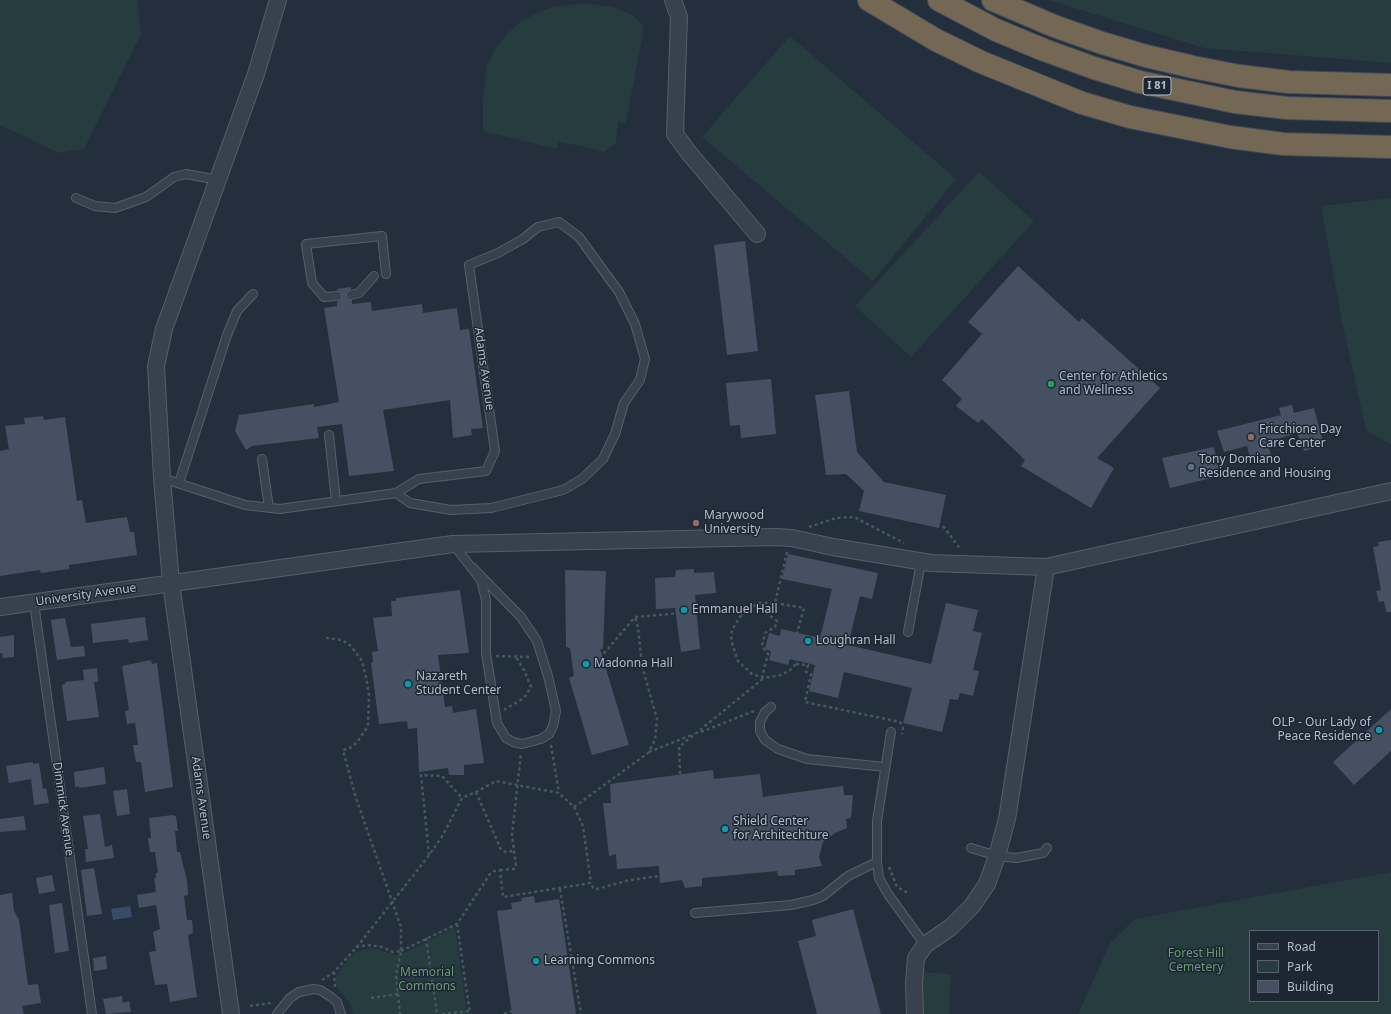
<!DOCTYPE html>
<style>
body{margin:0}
#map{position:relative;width:1391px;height:1014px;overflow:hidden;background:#242f3e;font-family:"Noto Sans",sans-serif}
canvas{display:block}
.legend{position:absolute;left:1249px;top:930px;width:130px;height:72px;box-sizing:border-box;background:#1d2633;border:1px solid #59626f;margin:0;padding:5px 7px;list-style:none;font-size:12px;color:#b4bcc9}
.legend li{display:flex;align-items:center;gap:8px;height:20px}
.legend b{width:20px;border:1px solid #59626f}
</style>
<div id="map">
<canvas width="1391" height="1014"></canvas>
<ul class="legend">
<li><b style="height:5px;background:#38414e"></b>Road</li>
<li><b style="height:11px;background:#263c3f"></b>Park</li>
<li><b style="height:11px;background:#455162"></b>Building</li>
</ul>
</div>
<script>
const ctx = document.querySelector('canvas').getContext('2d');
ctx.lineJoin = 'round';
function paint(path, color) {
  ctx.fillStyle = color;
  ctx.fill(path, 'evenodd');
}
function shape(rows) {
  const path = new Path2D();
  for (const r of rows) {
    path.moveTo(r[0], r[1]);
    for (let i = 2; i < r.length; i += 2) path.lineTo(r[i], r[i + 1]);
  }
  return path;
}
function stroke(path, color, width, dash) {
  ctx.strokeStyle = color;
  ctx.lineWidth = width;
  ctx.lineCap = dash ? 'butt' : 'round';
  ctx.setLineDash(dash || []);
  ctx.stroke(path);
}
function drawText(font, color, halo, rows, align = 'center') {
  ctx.font = font + ' "Noto Sans",sans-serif';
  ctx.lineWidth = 3;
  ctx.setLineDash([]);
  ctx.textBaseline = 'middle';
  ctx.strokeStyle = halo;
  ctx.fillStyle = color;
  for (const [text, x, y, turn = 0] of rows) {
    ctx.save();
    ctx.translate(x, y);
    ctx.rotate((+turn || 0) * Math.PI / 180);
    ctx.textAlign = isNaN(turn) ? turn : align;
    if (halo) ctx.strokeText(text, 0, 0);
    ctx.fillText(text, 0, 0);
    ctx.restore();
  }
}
paint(shape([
 [0,0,137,0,141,34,84,149,59,153,0,125],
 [1049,0,1391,0,1391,63,1204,48],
 [584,3,613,7,628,13,635,17,644,27,626,123,618,122,616,143,604,152,581,146,558,142,557,149,483,131,483,97,487,66,495,49,507,34,521,21,538,13,553,7],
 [790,36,956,179,873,281,702,137],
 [979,172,1034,221,911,357,855,306],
 [1391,198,1391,445,1366,430,1342,322,1321,206],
 [1391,872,1391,1014,1078,1014,1110,943,1135,919],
 [1250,931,1378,931,1378,1001,1250,1001],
 [455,927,467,1014,353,1014,350,1003,337,987,335,982,338,972,355,952,372,948,396,955,407,952],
 [919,972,951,974,949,1014,924,1014]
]), '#263c3f');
paint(shape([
 [130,906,132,917,113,920,111,909]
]), '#394c67');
paint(shape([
 [745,241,758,351,727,355,714,245],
 [1018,266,1079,322,1082,318,1160,388,1097,458,1114,468,1091,508,1021,466,1025,460,982,419,978,423,956,406,962,399,942,380,982,334,968,322],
 [351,287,351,289,346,293,347,299,352,300,352,304,371,302,372,311,422,304,423,313,457,308,460,330,469,329,483,428,471,429,472,435,453,438,450,400,383,410,394,471,349,476,342,424,317,427,319,438,252,446,246,450,235,431,239,415,314,404,314,407,339,402,324,308,337,306,337,302,340,300,342,296,341,293,336,289],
 [771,379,776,434,741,438,740,425,730,426,726,383],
 [849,391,857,452,884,482,946,495,939,528,859,511,864,491,846,474,826,475,815,395],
 [1292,405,1294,413,1314,408,1324,445,1304,451,1297,433,1268,442,1271,456,1251,461,1247,446,1224,452,1217,431,1281,415,1279,408],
 [43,416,44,420,65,417,77,501,82,500,86,523,127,517,130,532,134,532,137,555,69,565,69,569,41,573,40,570,0,576,0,451,9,449,5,426,25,424,24,418],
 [1214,447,1220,476,1170,488,1162,458],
 [1391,540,1391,612,1386,612,1384,601,1379,602,1376,591,1381,590,1373,547,1379,546,1378,542],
 [788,554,878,573,872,599,860,596,848,645,931,664,946,603,978,610,973,631,982,633,973,670,979,671,973,696,960,693,958,700,950,699,942,732,903,723,912,688,844,672,838,698,809,691,815,665,790,659,788,665,769,660,771,651,765,649,769,633,780,636,781,629,820,638,832,589,782,579],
 [694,569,694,573,714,572,716,593,695,595,700,649,681,652,675,608,656,609,655,578,675,577,676,570],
 [565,570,606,571,603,649,600,649,629,745,592,755,569,678,574,676,570,648,566,647],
 [460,590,469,653,438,655,445,707,452,706,453,713,476,709,484,763,464,765,464,775,449,775,448,768,419,772,417,728,408,729,407,721,379,724,371,663,373,662,372,652,378,651,373,618,392,616,391,601,396,601,396,598],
 [145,617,148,640,129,643,128,639,93,643,91,624],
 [65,618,71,647,84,646,85,656,57,660,51,620],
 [14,635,14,657,3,658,2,653,0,653,0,637],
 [151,660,152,664,157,663,173,787,145,792,141,762,136,762,133,745,138,745,135,723,127,724,125,711,129,710,122,666],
 [97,668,98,682,94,682,99,717,67,721,62,685,65,684,65,682,84,680,83,670],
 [1391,709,1391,751,1354,785,1333,762],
 [33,762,33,764,39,763,43,789,46,788,49,803,34,805,31,779,9,783,6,766],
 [104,767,106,784,79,788,79,786,75,787,74,772],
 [713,770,714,779,760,774,763,797,843,786,844,795,853,795,851,818,846,819,847,828,835,833,823,842,819,857,822,866,795,870,795,875,778,876,777,871,702,878,702,886,685,888,682,880,660,883,659,866,617,869,616,854,609,856,603,803,611,803,610,784],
 [127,789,130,814,117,816,113,791],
 [100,814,105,847,112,845,114,858,86,862,85,849,88,849,83,816],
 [172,815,176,816,178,831,175,831,177,852,180,852,187,881,188,895,184,896,187,920,192,920,193,933,188,935,197,997,170,1002,167,984,155,985,149,952,156,951,153,932,160,929,156,905,139,908,137,895,156,892,154,878,156,878,156,873,158,873,155,852,150,852,148,838,151,838,149,818],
 [24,816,26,830,0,832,0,819],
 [94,868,102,914,87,916,81,870],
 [52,875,55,891,39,894,36,878],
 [12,893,14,911,19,920,28,985,38,984,41,1003,22,1006,24,1014,0,1014,0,895],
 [534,896,535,903,559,899,576,1014,512,1014,497,911,512,909,511,903,522,901,521,898],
 [62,903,69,951,55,953,49,905],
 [853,909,881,1014,817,1014,798,941,816,936,812,920],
 [106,956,107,969,94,971,93,958],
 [122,996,123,1003,129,1001,131,1012,106,1014,103,999]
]), '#455162');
const lane = shape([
 [76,198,95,206,115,208,146,197,174,177,186,174,218,180],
 [351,295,359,293,374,276],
 [337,296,324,297,312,283,306,244,382,236,386,274],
 [329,435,336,501],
 [262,459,269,508],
 [162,478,245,505,280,509,396,493,419,479,486,471,495,451,469,265,498,253,523,239,538,227,559,222,579,237,619,292,635,324,645,359,640,380,624,403,615,434,603,459,582,479,563,490,491,508,451,510,410,503,396,493],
 [179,483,227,335,237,311,253,294],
 [453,544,481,580,486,600,486,653,497,723,506,738,513,742,522,744,541,739,549,734,553,726,556,711,548,676,537,641,521,617,472,567],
 [34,603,92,1014],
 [908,632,921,562],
 [771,707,765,712,760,722,760,731,765,740,778,749,807,759,885,767],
 [891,732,877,821,877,862,879,878,888,894,925,945],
 [971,848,997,856,1016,858,1043,853,1047,848],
 [695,913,791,905,813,900,823,896,848,876,877,862],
 [277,1014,290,998,299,992,313,989,320,990,331,997,337,1002,341,1014]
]);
const street = shape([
 [673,0,679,17,675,134,689,153,757,234],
 [0,607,453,544,775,537,792,538,833,547,931,563,1046,567,1391,491],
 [231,1014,171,583,162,478,156,366,164,329,256,74,278,0],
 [915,1014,914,983,916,958,925,945,951,927,972,906,987,884,997,856,1007,819,1046,567]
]);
const highway = shape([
 [869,0,936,40,981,62,1082,103,1130,117,1230,137,1283,144,1391,147],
 [939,0,996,30,1044,50,1094,68,1140,82,1235,102,1287,108,1391,111],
 [993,0,1054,26,1102,43,1146,56,1193,67,1239,76,1289,82,1391,85]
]);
stroke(lane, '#565f6c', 10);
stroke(street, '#565f6c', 18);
stroke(highway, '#434c59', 24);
stroke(shape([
 [943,526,961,550],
 [809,527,836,518,854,517,904,543],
 [787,552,775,603,759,603,746,611,739,618,734,627,731,634,732,643,738,661,752,674,764,678,782,675,793,668,797,661],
 [775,603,804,608,797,633],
 [756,605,777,621,775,627,765,633,762,646,768,654,762,677],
 [688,612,726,609,743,614],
 [326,638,342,640,351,646,362,661,366,677,369,695,368,726,358,741,352,747,343,750,355,795,401,927,401,951],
 [496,656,531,657],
 [600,658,635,617,681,613],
 [796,664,808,665,806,672,811,674,805,702,900,722,903,728,902,734],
 [504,710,524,698,531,687,524,670,516,657],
 [701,732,754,711],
 [551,745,559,793],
 [649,752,694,734],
 [680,774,679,747,764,678],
 [476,792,501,850,506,852,514,851],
 [574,807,648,753,655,740,657,719,642,666,638,627,635,617],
 [429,855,421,775,442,776,462,798],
 [889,867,897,887,908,893],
 [500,870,514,869,516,866,512,835,521,753],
 [560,889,581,1014],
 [457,924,470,1014],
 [426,938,437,1014],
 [356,947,368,945,382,947,393,952,401,951,396,975,400,1014],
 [401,951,457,924,490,874,494,871,500,870,503,897,591,883,593,888,597,889,630,880,660,876],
 [334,972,335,988],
 [322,980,334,972,356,948,427,858,443,835,462,798,476,792,496,781,559,793,574,807,583,826,591,883],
 [371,998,398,994],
 [250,1006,272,1003],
 [442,1014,469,1011],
 [504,1014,512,1011]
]), '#44595c', 2.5, [3, 3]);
stroke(lane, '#38414e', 8);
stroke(street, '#38414e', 16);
stroke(highway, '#746855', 22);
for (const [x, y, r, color] of [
 [1051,384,4,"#2e9e5b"],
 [1251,437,4,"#8d6e63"],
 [1191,467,4,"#5c6f8a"],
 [696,523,4,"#8d6e63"],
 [684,610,4,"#0f9aa8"],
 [808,641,4,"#0f9aa8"],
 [586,664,4,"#0f9aa8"],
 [408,684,4,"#0f9aa8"],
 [1379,730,4,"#0f9aa8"],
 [725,829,4,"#0f9aa8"],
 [536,961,4,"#0f9aa8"]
]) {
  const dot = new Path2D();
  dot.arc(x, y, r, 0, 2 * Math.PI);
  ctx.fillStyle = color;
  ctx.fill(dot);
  stroke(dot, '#1d2633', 1.5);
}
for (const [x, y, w] of [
 [1157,86,28]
]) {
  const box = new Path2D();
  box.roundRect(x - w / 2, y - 9, w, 18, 3);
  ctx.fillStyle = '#1d2633';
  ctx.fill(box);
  stroke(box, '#b4bcc9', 1);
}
drawText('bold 11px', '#b4bcc9', null, [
 ["I 81",1157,86]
]);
drawText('12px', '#b4bcc9', '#1d2633', [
 ["Adams Avenue",484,369,82],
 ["University Avenue",86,595,-8],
 ["Adams Avenue",201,798,82],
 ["Dimmick Avenue",63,809,82]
]);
drawText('12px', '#b4bcc9', '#1d2633', [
 ["Center for Athletics",1059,377],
 ["and Wellness",1059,391],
 ["Fricchione Day",1259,430],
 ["Care Center",1259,444],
 ["Tony Domiano",1199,460],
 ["Residence and Housing",1199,474],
 ["Marywood",704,516],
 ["University",704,530],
 ["Emmanuel Hall",692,610],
 ["Loughran Hall",816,641],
 ["Madonna Hall",594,664],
 ["Nazareth",416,677],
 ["Student Center",416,691],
 ["OLP - Our Lady of",1371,723,"right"],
 ["Peace Residence",1371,737,"right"],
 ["Shield Center",733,822],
 ["for Architechture",733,836],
 ["Learning Commons",544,961]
], 'left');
drawText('12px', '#6b9a76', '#1d2633', [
 ["Forest Hill",1196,954],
 ["Cemetery",1196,968],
 ["Memorial",427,973],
 ["Commons",427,987]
]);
</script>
